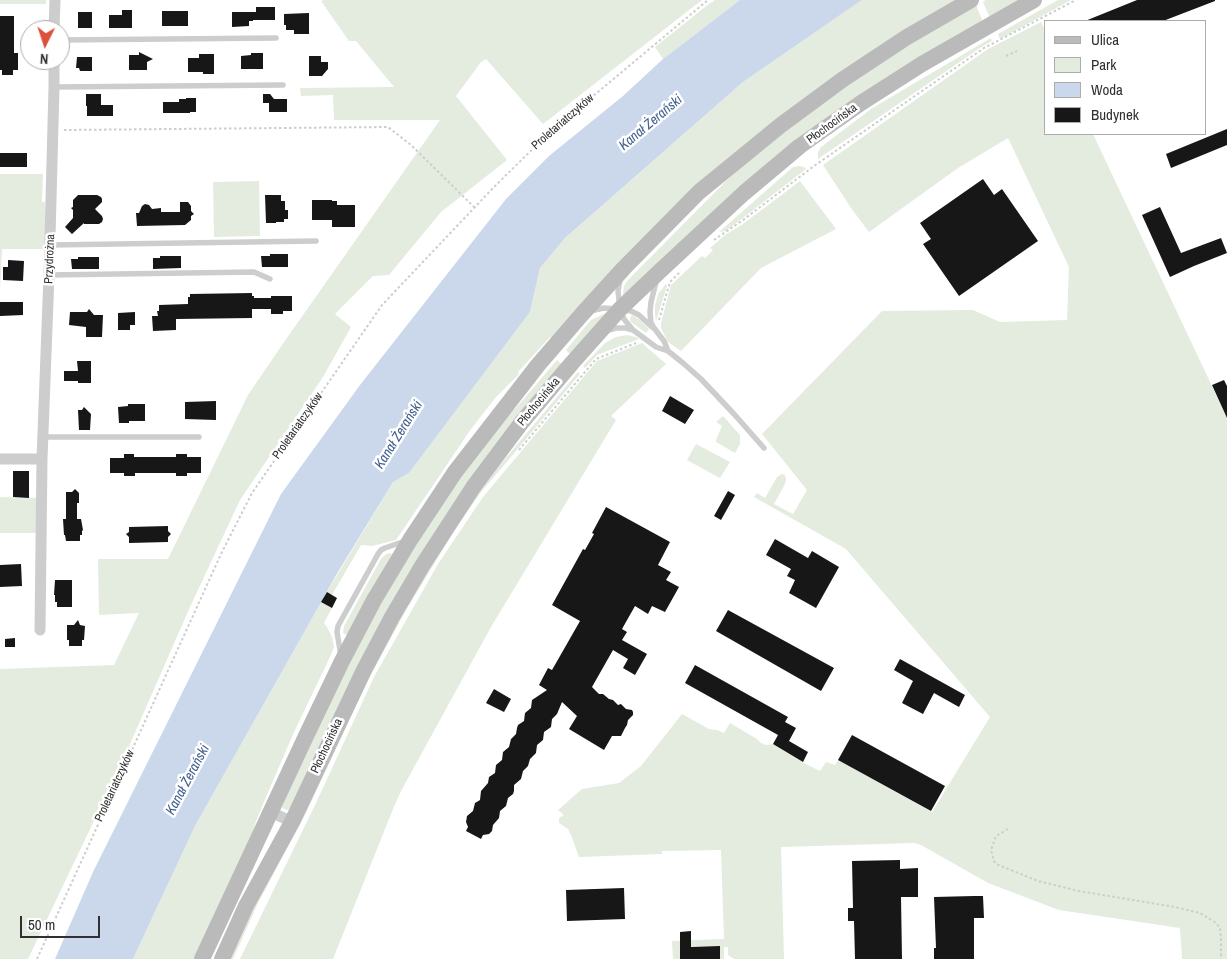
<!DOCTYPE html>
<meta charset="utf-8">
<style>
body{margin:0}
#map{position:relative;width:1227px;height:959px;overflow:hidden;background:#fff;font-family:"Archivo Narrow",sans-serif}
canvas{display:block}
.legend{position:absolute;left:1044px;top:20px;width:162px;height:115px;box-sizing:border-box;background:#fff;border:1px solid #acacac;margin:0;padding:6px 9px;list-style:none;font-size:15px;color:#303030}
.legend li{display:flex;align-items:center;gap:10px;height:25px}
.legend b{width:25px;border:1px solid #acacac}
.north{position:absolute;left:20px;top:20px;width:50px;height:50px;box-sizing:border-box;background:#fff;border:1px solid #acacac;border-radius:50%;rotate:184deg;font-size:14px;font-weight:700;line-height:20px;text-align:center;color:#303030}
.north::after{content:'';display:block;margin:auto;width:18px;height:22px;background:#dd503b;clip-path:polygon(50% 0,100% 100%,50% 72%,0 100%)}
.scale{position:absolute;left:20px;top:916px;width:80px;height:22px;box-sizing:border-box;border:2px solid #303030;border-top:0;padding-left:6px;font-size:15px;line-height:18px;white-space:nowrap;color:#303030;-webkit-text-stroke:4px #fff;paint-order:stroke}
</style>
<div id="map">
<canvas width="1227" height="959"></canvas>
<ul class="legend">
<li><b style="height:6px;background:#bababa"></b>Ulica</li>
<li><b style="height:14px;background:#e3ecde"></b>Park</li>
<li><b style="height:14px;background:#cbd8eb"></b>Woda</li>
<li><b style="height:14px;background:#171717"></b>Budynek</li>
</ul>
<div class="north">N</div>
<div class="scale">50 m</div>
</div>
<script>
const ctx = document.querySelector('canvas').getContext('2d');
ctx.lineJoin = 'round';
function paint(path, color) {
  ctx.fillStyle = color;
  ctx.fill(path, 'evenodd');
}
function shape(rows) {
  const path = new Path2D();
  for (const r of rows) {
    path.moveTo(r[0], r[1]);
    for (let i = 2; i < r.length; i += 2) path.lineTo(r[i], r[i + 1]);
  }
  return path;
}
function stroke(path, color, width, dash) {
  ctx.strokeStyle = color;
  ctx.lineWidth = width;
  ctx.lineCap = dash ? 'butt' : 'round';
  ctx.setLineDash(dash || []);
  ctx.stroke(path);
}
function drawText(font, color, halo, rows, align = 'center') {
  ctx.font = font + ' "Archivo Narrow",sans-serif';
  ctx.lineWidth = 5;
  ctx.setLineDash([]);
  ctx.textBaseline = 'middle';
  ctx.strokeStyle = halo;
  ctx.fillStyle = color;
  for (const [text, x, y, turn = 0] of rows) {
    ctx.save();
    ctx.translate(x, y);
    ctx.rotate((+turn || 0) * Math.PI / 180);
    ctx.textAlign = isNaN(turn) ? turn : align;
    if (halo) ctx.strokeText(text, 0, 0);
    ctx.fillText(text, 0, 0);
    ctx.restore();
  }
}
paint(shape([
 [0,0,46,0,46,4,0,4],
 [324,0,702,0,543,124,486,59,481,62,456,96,507,160,441,212,389,275,373,276,335,314,351,327,323,377,240,500,190,607,123,760,28,959,0,959,0,669,114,665,139,613,99,615,98,559,168,559,248,395,282,345,440,120,334,120,333,95,301,96,300,88,394,87,356,41,349,41,321,1],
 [715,0,740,0,663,59,655,47,705,7],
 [862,0,958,0,832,79,552,338,550,337,518,372,519,374,496,397,471,429,396,540,372,546,361,545,332,595,327,592,393,482,409,473,530,312,540,268,565,238,743,82],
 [986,0,1022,0,990,18,983,2],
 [1058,0,1071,0,1000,39,998,34],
 [976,5,983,22,897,71,624,297,623,294,624,286,628,280,733,174,810,111,918,39],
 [1041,22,1046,32,1046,134,1093,134,1227,418,1227,959,1182,959,1180,928,1059,910,988,883,921,845,914,843,781,847,784,959,734,959,728,955,728,947,724,947,724,959,720,959,719,946,680,947,680,959,673,959,672,941,724,939,721,850,662,851,662,854,579,857,571,835,568,829,559,823,559,818,564,815,558,810,582,789,619,783,641,766,682,714,709,729,717,730,724,733,730,723,757,739,761,743,766,745,773,744,802,762,820,771,826,762,835,765,838,760,932,812,990,717,846,549,754,497,757,493,765,498,777,477,782,474,785,475,786,480,785,484,774,504,793,514,807,490,762,434,882,311,973,310,1000,322,1067,320,1069,267,1008,138,958,168,869,232,851,208,823,165,988,49],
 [991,38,992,41,980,48,818,159,818,152,821,147,871,109,918,81],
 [799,166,804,167,806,169,726,231,719,232,793,167],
 [0,174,43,174,42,202,45,202,45,249,2,249,0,290],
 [259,181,260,236,214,237,213,182],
 [800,181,836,229,761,268,681,351,668,342,661,328,661,323,671,285,702,256,705,258,713,250,710,248,725,235,743,224],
 [666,284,667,286,656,321,655,315,655,306,658,294],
 [606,313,572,356,566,350,590,321,595,318],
 [632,315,640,320,649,329,646,333,631,322,630,319],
 [627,335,636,337,639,339,597,355,585,368,583,366,605,343,616,337],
 [642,343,666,364,611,416,616,420,491,627,401,791,393,809,333,959,240,959,316,803,374,677,438,564,483,497,597,361],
 [557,360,563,365,472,477,292,809,286,810,282,807,297,768,387,589,481,446,522,401],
 [578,372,580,374,511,457,481,492,457,526,405,612,368,680,306,813,258,903,233,959,229,959,365,681,413,593,479,490],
 [723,416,740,435,740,444,735,453,716,442,716,440,722,426,716,422],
 [696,444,730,462,720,478,687,460],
 [0,497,39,498,39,533,0,533],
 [389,553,392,554,349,634,346,635,343,633,344,626,381,559,385,555],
 [321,602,332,608,324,623,327,627,332,637,334,647,330,657,295,730,272,783,256,821,249,845,194,959,133,959,195,826]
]), '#e3ecde');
paint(shape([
 [740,0,862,0,743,82,565,238,540,268,530,312,409,473,393,482,338,572,195,826,133,959,55,959,93,872,281,494,360,385,506,199,549,156,623,96,663,59]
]), '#cbd8eb');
paint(shape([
 [1137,0,1215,0,1215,1,1163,21,1085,21],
 [256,7,275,7,275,20,253,20,253,21,249,21,249,26,232,27,232,12,256,12],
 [122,10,132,10,132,28,109,28,109,15,122,15],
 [162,11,188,11,188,26,162,26],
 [78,12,92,12,92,28,78,28],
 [309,13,309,34,294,34,294,30,286,30,286,25,284,25,284,14],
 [0,16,14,16,14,53,18,53,18,70,13,70,13,75,2,75,2,70,0,70],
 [139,52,153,59,147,62,147,70,129,70,129,55,139,55],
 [251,53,263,53,263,69,241,69,241,56,251,55],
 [199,54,214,54,214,74,203,74,203,72,188,72,188,58,199,58],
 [309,56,321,56,321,62,328,62,328,69,322,76,309,76],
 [77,57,92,57,92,71,80,71,79,68,76,68],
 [86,94,101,94,101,105,113,105,113,116,87,116,87,106,86,106],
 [263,94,270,94,274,99,287,99,287,112,269,112,269,103,263,103],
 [186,98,196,98,196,112,190,112,190,113,163,113,163,102,179,102,179,99,186,99],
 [1227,129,1227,145,1171,168,1166,154],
 [0,153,27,153,27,167,0,167],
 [983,179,994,195,1002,189,1038,241,959,296,923,244,931,239,920,223],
 [78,195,97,195,101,197,102,199,102,202,95,209,102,216,103,219,102,222,99,224,84,224,84,223,72,234,65,227,73,218,73,210,71,208,73,207,73,200],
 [265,195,281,195,281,201,285,201,285,210,288,210,288,219,284,219,284,222,276,222,276,223,266,223],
 [312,200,332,200,332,201,337,201,337,205,355,205,355,227,332,227,332,220,312,220],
 [180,202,188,202,191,206,191,211,194,214,191,216,191,220,185,225,137,226,136,213,139,213,142,206,145,204,149,205,152,209,161,208,161,212,180,212],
 [1160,207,1181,253,1221,238,1227,253,1194,266,1170,277,1142,215],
 [270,254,288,254,288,267,262,267,261,256,270,256],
 [160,256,181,256,181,268,153,269,153,258,160,258],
 [78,257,99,257,99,269,72,269,71,259,78,259],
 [8,260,24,261,23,281,3,280,3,267,8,267],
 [252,293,252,296,254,296,254,298,271,298,271,296,292,296,292,311,283,311,283,314,271,314,271,309,252,309,252,318,176,319,176,330,153,331,152,316,158,316,157,311,159,311,159,305,188,304,188,297,190,297,190,294],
 [0,302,23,302,23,315,0,316],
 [89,309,94,315,103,315,102,337,86,337,86,327,69,325,70,312,87,312],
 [135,312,135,325,130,325,130,330,118,330,118,313],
 [77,361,91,361,91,383,78,383,78,381,64,381,64,371,78,371],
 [1224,380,1227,386,1227,418,1212,385],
 [670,396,694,410,685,424,662,411],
 [216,401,216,420,185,419,185,402],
 [128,404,145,404,145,421,129,421,129,423,119,423,118,407,128,406],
 [84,407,91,414,90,430,79,430,78,410,82,410],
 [124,454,134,454,134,457,176,457,176,454,187,454,187,457,201,457,201,473,187,473,187,476,176,476,176,473,135,473,135,476,124,476,124,473,110,473,110,458,124,458],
 [13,471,29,471,29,498,13,497],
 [75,489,79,493,79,503,77,503,77,519,81,519,83,530,82,531,82,535,80,535,80,541,66,541,65,535,64,535,63,519,66,519,66,492,72,492],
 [728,491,735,495,721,520,714,516],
 [606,507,670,542,658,565,671,572,666,580,679,587,665,612,652,606,648,614,635,606,622,629,627,632,622,640,647,654,635,675,623,668,628,659,613,650,592,687,599,694,603,694,609,699,613,700,618,705,621,704,626,709,632,710,633,712,633,715,628,720,627,725,625,728,621,736,612,736,604,750,569,729,577,716,562,702,557,714,552,719,551,727,544,732,543,740,537,745,536,753,530,759,528,766,523,771,521,779,514,785,514,791,513,794,508,798,506,806,500,811,499,818,493,825,492,831,489,834,483,835,481,839,466,831,468,827,466,822,467,816,473,811,475,803,480,800,481,791,488,783,489,777,495,773,496,765,502,760,503,752,509,747,511,739,516,734,517,728,518,725,524,721,525,713,531,708,532,700,547,690,539,685,548,668,552,670,580,621,552,605,583,549,585,550,594,534,592,533],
 [168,526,168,531,171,534,168,537,168,542,129,543,129,537,126,534,129,532,129,527],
 [775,539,808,558,812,551,839,567,816,608,789,593,795,580,787,576,791,569,766,555],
 [21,564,22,586,0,587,0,565],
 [55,580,72,580,72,607,57,607,57,602,55,602,55,595,54,595],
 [327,592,337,598,332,608,321,602],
 [728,610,834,668,821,691,716,631],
 [78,620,80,625,85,626,84,640,82,640,82,646,69,646,69,640,67,640,67,625,74,625],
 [15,638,15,647,5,647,5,639],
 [900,659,965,695,959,707,934,693,923,714,902,703,913,681,894,670],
 [695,665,788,717,785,722,796,728,789,741,808,752,803,762,773,744,778,735,685,683],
 [494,689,511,699,504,712,486,703],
 [852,735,945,786,931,811,838,760],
 [900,860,900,869,918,868,918,897,901,897,902,959,855,959,854,921,848,921,848,908,853,908,852,861],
 [624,888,625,919,567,921,566,890],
 [974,896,983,896,984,918,974,918,974,959,934,959,934,948,936,948,934,897],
 [691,931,691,947,720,946,720,959,680,959,680,932]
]), '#171717');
stroke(shape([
 [1006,56,1017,51],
 [64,130,388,127,411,145,474,207],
 [714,240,743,220,814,166,984,48,1076,0],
 [659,320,670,282,681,271],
 [519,450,596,359,636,343],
 [1008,829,996,836,991,850,994,861,996,864,1038,881,1079,891,1175,907,1200,913,1216,923,1220,928,1221,940,1221,959],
 [37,959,221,554,252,493,382,305,494,187,550,132,708,0]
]), '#cdcdcd', 2, [2.5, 2.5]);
stroke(shape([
 [60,40,276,38],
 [54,87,283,85],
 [50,245,316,241],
 [49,275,254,272,270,279],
 [620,280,618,291,620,309,624,319,633,330],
 [656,282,651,302,650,312,651,323,654,328,664,341,668,351],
 [625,310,631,311,639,315,652,327],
 [590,311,604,308,616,309],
 [606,331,616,328,626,328,633,330,656,347,668,351,683,363,701,379,734,414,764,448],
 [43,437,199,437],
 [341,656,337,632,338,626,378,554,381,550,385,548,405,541]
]), '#cdcdcd', 5.5);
stroke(shape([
 [54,30,55,0],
 [0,459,42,459,49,275,54,87,54,60],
 [40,630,42,459],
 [271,812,292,822]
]), '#cdcdcd', 11);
stroke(shape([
 [202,959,306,736,342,661,374,600,410,540,455,472,538,365,583,313,624,268,699,192,781,125,842,80,907,37,971,0],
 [222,959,246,906,292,822,364,670,392,617,422,566,474,486,522,422,572,363,620,309,660,271,744,193,800,146,861,103,922,64,1034,0]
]), '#bababa', 16);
drawText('12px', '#303030', '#fff', [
 ["Proletariatczyków",563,122,-41],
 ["Płochocińska",832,124,-36],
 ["Przydrożna",50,259,-88],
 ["Płochocińska",539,402,-50],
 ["Proletariatczyków",298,426,-55],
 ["Płochocińska",327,746,-65],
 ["Proletariatczyków",115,786,-65]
]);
drawText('italic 14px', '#41608e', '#fff', [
 ["Kanał Żerański",651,123,-40],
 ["Kanał Żerański",399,435,-58],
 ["Kanał Żerański",188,780,-62]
]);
</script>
